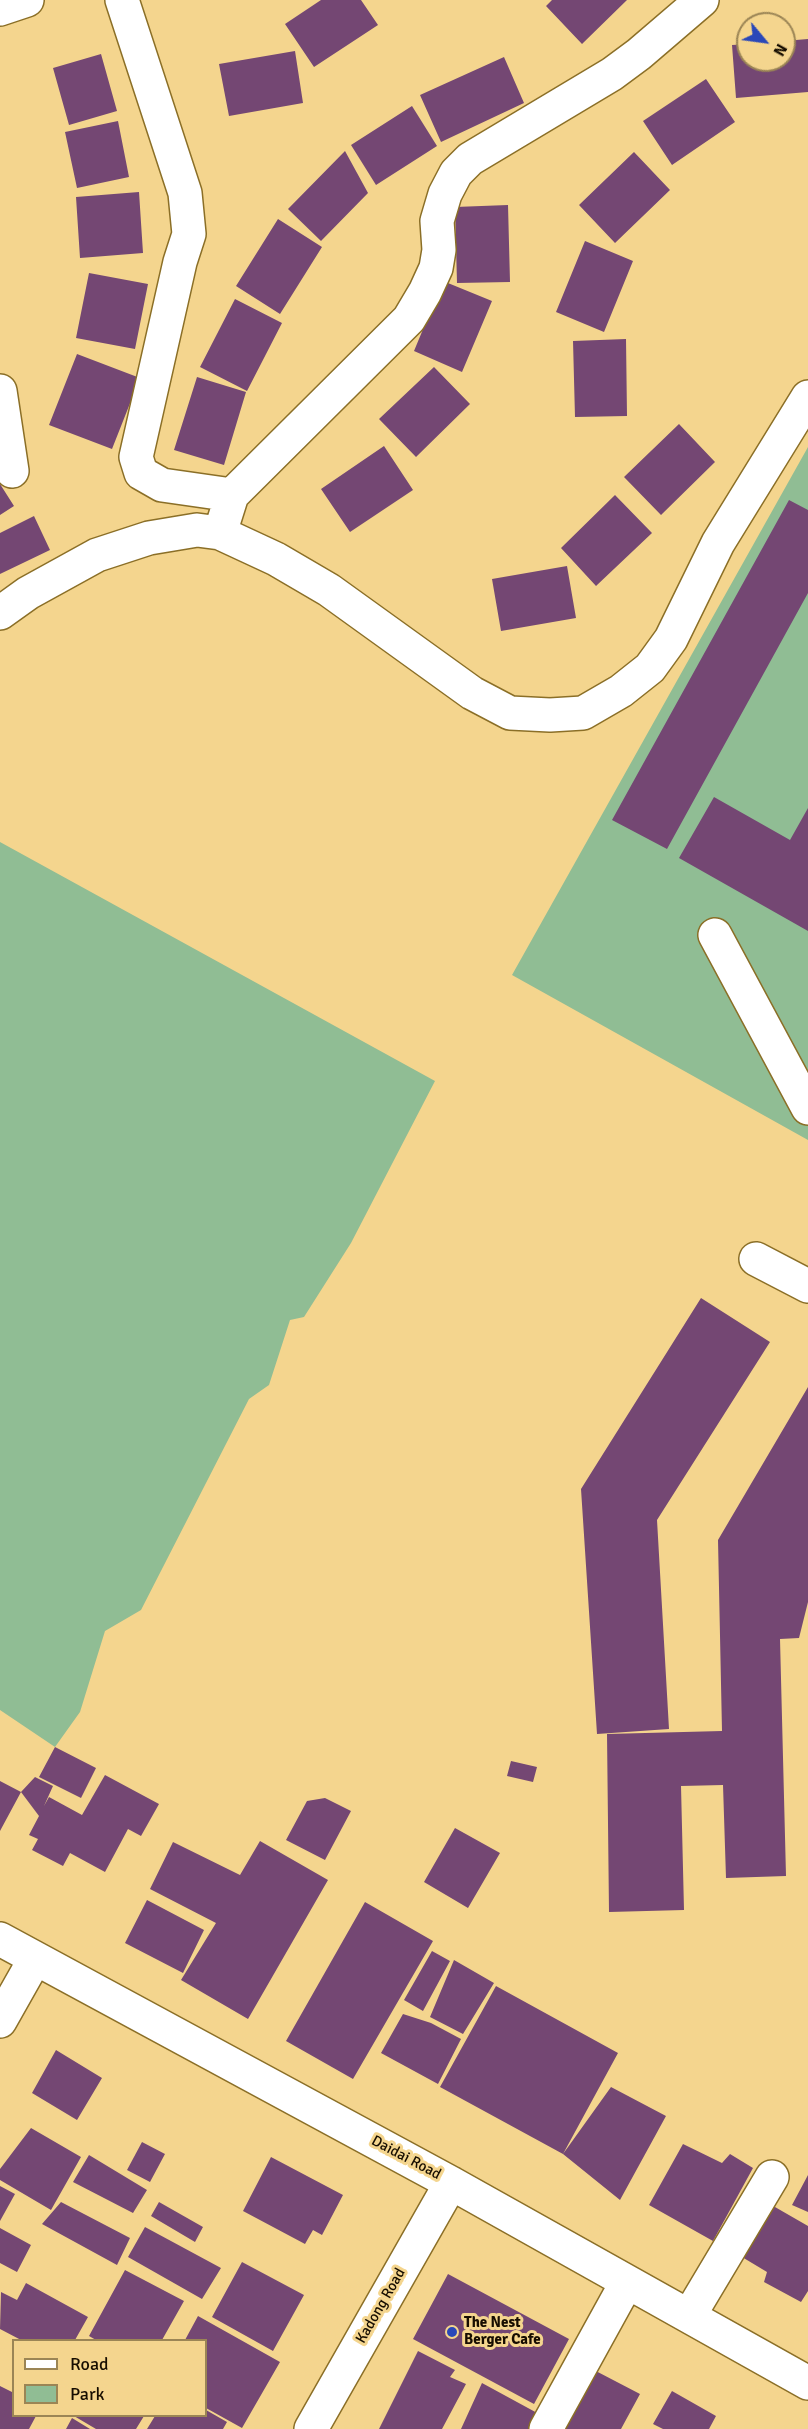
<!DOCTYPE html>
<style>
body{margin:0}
#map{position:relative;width:808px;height:2429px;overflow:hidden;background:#f4d58e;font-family:Signika,sans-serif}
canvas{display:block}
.legend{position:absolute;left:12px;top:2339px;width:195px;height:78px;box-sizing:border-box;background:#f4d58e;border:2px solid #9b8555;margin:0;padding:8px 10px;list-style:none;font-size:18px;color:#160d00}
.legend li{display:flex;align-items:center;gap:12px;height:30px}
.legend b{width:30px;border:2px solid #9b8555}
.north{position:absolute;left:736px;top:12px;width:60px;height:60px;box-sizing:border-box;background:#f4d58e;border:2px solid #9b8555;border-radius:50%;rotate:119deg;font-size:16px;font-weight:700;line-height:24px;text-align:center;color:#160d00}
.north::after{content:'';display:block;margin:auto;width:21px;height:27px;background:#2a48b8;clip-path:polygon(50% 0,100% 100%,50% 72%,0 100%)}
</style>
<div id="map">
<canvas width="808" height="2429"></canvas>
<ul class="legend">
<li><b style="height:8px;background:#fff"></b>Road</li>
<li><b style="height:16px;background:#90bd94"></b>Park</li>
</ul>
<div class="north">N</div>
</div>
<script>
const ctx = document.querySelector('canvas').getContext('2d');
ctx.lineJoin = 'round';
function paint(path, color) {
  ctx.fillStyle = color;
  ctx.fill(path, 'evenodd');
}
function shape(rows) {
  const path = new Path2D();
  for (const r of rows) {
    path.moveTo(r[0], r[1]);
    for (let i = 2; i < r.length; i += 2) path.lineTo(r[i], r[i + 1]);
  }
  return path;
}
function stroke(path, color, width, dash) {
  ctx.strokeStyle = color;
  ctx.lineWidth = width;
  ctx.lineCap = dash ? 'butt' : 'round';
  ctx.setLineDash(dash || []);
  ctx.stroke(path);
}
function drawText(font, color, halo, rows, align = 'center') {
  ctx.font = font + ' Signika,sans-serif';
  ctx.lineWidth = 6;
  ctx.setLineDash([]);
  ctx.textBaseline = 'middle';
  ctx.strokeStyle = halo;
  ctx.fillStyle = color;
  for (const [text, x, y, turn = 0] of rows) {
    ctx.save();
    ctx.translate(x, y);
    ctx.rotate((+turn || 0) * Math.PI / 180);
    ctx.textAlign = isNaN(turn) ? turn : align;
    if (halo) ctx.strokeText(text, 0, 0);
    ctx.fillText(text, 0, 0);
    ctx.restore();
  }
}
paint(shape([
 [808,447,808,1140,512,975],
 [0,842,435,1081,351,1243,304,1317,290,1320,269,1385,249,1399,141,1610,105,1631,80,1712,55,1747,0,1710]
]), '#90bd94');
paint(shape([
 [321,0,361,0,378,25,314,67,285,24],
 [552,0,627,0,582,44,546,6],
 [808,39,808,92,736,98,732,45,748,44,748,60,784,60,784,41],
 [295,51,303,103,229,116,219,64],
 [101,54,117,111,69,125,53,68],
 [504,57,524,103,441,142,420,95],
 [706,79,735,122,672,165,643,121],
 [412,106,437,146,376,185,351,145],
 [118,121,129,177,77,188,65,132],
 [345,151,368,193,321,241,288,209],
 [634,152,670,190,615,243,579,205],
 [139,192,143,253,80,258,76,197],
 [508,205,510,282,457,283,455,207],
 [278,219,322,247,280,314,236,286],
 [585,241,633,261,604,332,556,312],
 [89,273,148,284,135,349,76,338],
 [443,281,492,301,462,372,414,351],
 [235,299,282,323,247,391,200,367],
 [626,339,627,416,575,417,573,341],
 [77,354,140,378,112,449,49,425],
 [434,367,470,404,416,457,379,419],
 [197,377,246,392,224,465,174,450],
 [679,424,715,462,661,515,624,477],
 [384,446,413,490,350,532,321,489],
 [0,484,14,506,0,515],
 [615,495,652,533,596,586,561,548],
 [789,500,808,510,808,593,667,849,612,820],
 [34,516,50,550,0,574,0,533],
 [567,566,576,618,501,631,492,579],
 [714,797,790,840,808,808,808,931,679,858],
 [701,1298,770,1342,657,1520,669,1729,597,1734,581,1489],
 [808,1387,808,1602,799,1638,780,1639,786,1876,726,1878,723,1785,681,1786,684,1910,609,1912,607,1734,722,1731,718,1540],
 [55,1747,96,1768,81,1798,39,1777],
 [511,1761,537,1767,533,1782,507,1776],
 [105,1775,159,1804,141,1836,128,1829,105,1872,70,1853,63,1866,32,1850,38,1839,29,1835,39,1816,21,1792,35,1777,53,1786,44,1806,49,1797,82,1815],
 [0,1781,21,1792,0,1831],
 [325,1798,351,1811,325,1860,286,1840,307,1801],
 [455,1828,500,1853,468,1908,424,1882],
 [260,1841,328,1880,248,2019,181,1980,216,1923,150,1889,173,1842,240,1875],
 [147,1900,204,1930,183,1973,125,1943],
 [365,1902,433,1941,353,2079,286,2041],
 [432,1951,450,1961,423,2011,404,2000],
 [454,1960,494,1983,463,2034,430,2017],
 [496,1986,618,2053,563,2154,611,2087,666,2116,620,2200,563,2154,440,2087],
 [403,2014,431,2023,461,2039,438,2084,381,2053],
 [56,2050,102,2078,77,2120,32,2093],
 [31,2128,81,2157,51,2210,0,2180,0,2169],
 [142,2142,165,2154,150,2182,127,2170],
 [683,2144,722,2163,730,2154,753,2168,713,2241,649,2205],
 [89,2155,147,2190,133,2213,73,2182],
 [271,2157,343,2195,322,2235,313,2230,305,2244,243,2211],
 [808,2175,808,2212,792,2205],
 [0,2186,15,2194,0,2221],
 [61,2202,130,2238,117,2265,42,2224],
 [159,2202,203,2227,195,2242,151,2216],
 [768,2203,808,2226,808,2291,801,2302,764,2282,767,2272,737,2254],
 [145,2227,221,2268,202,2299,128,2257],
 [0,2228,31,2245,17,2272,0,2263],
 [242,2262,304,2295,273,2351,212,2317],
 [125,2270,184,2301,162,2340,96,2340,89,2336],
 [448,2274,569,2339,534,2404,413,2339],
 [26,2283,88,2317,75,2340,21,2340,0,2329,1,2292,17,2300],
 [198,2316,280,2362,242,2428,206,2408,206,2340,185,2340],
 [418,2351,455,2370,450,2377,466,2384,442,2429,379,2429],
 [592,2369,640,2394,621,2429,554,2429],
 [482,2383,539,2414,532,2429,461,2429],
 [0,2386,14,2393,14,2416,36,2416,29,2429,0,2429],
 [672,2391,716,2416,709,2429,663,2429,653,2424],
 [206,2410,227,2422,223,2429,147,2429,155,2416,206,2416],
 [74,2416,144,2416,136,2429,96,2429],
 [72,2418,90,2429,66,2429]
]), '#744773');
const minor = shape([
 [122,0,185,193,189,234,180,262,136,457,141,473,162,485,232,495],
 [0,9,27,0],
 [0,391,12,471],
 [220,533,232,495,409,319,425,292,436,268,439,250,437,221,445,194,456,173,470,159,612,74,639,54,702,0],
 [0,613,28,593,97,555,149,538,197,530,220,533,276,559,329,590,472,693,510,713,550,715,583,713,621,691,650,668,671,639,718,543,808,397],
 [715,935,808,1108],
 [756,1259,808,1286],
 [0,1939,451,2183,808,2383],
 [0,2021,35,1959],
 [689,2316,772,2177],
 [311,2429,451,2183],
 [546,2429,627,2282]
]);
stroke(minor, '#8b6f27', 36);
stroke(minor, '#fff', 33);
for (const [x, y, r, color] of [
 [452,2332,6,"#2a48b8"]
]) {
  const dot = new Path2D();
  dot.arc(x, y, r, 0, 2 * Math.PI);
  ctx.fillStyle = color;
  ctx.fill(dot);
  stroke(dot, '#f4d58e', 2);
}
drawText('15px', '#160d00', '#f4d58e', [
 ["Daidai Road",406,2158,28],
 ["Kadong Road",381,2306,-60]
]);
drawText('bold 15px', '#160d00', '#f4d58e', [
 ["The Nest",464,2323],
 ["Berger Cafe",464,2340]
], 'left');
</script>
